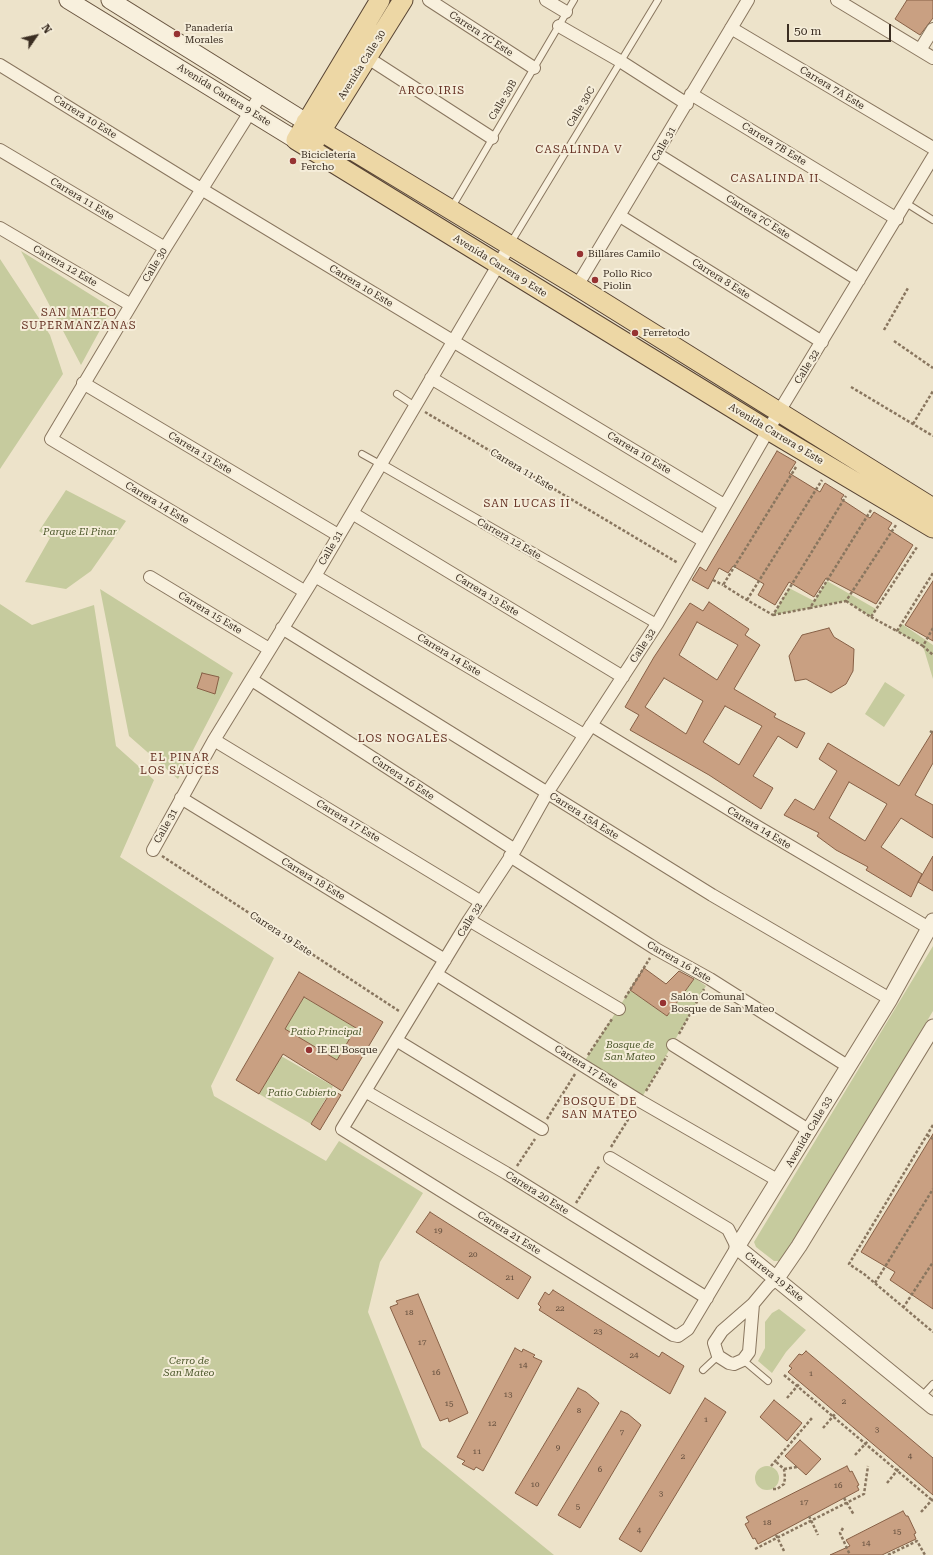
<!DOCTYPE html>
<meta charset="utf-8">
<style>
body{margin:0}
#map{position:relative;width:933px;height:1555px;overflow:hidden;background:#ede3ca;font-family:"Roboto Serif",serif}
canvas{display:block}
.north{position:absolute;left:16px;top:16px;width:40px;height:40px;-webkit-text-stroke:3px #f5edd9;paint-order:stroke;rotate:56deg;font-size:11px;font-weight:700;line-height:16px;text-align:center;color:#3b2e22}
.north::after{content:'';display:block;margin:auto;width:14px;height:18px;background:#3b2e22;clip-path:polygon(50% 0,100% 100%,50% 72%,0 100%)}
.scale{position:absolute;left:787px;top:24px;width:104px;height:18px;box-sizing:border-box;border:2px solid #3b2e22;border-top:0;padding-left:5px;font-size:12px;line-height:14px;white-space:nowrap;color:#3b2e22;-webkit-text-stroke:3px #f5edd9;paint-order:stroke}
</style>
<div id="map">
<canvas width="933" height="1555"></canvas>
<div class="north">N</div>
<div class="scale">50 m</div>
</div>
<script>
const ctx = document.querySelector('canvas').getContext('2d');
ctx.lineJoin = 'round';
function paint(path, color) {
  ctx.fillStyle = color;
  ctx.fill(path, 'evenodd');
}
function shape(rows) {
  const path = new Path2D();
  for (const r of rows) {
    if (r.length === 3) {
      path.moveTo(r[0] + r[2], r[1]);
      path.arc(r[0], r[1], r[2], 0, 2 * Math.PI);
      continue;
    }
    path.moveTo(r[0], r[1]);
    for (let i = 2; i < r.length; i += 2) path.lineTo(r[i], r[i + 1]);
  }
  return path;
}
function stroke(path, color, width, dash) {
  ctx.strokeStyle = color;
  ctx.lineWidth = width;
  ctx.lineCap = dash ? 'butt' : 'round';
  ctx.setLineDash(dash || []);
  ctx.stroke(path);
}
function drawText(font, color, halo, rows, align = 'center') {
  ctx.font = font + ' "Roboto Serif",serif';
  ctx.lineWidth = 4;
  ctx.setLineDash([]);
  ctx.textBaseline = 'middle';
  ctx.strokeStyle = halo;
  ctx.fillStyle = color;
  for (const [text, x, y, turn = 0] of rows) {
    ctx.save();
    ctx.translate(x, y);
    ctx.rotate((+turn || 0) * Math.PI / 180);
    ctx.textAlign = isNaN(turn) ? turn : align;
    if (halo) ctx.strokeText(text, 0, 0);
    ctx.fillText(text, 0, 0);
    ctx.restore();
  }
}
paint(shape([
 [21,251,112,308,81,365],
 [0,259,50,335,63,374,0,469],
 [66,490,126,521,91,571,66,589,25,582,50,538,39,531],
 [827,581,876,609,871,617,846,601,773,615,789,588,814,601],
 [100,589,233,673,178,779,129,736],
 [0,604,32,625,94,605,116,746,154,780,120,857,274,958,211,1086,214,1096,326,1161,339,1141,423,1193,380,1262,368,1312,422,1447,554,1555,0,1555],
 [902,624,933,645,933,679,923,646,897,631],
 [885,682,905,695,884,727,865,714],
 [933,946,933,1011,782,1261,774,1261,756,1247,754,1242],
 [695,978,706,986,641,1099,584,1062,630,990,667,1016],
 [304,997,356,1028,337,1060,285,1029],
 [281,1056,333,1086,311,1124,259,1094],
 [779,1309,806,1330,786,1352,772,1373,758,1361,765,1348,765,1322,772,1313],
 [767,1478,12]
]), '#c6cb9e');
const building = shape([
 [907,0,933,0,933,18,920,35,895,19,907,0],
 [777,451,796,462,789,473,820,492,825,483,844,495,841,499,870,518,874,512,892,523,888,529,913,545,876,604,826,578,814,597,789,582,775,605,758,595,764,584,733,566,728,573,719,568,708,589,692,580,700,567,706,571,777,451],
 [933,581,933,641,905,625,933,581],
 [709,602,749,629,745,635,760,645,734,689,776,714,774,717,805,733,797,748,778,736,753,776,773,788,761,809,709,775,630,730,639,715,625,707,654,657,690,603,703,611,709,602],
 [697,622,738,645,717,680,679,655,697,622],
 [664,678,703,701,686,734,645,707,664,678],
 [725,706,762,726,739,765,703,742,725,706],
 [829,628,834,637,854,649,853,671,846,684,831,693,806,679,795,681,789,656,802,635,829,628],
 [202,673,219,677,215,694,197,688,202,673],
 [933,731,933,763,915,795,933,805,933,838,901,818,881,847,922,874,918,882,933,856,933,891,918,882,911,897,866,870,868,867,836,850,817,836,819,833,784,815,795,799,814,810,837,771,819,759,828,743,899,786,933,731],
 [849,782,887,804,865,841,829,818,849,782],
 [644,968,666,984,679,971,694,979,667,1016,630,990,644,968],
 [299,972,383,1022,342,1091,283,1054,259,1094,236,1080,299,972],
 [304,997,356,1028,337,1060,285,1029,304,997],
 [332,1090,341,1095,320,1130,311,1124,332,1090],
 [933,1134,933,1309,890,1280,895,1272,861,1252,933,1134],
 [430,1212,531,1277,518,1299,416,1232,430,1212],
 [553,1290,659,1357,662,1352,684,1366,670,1394,539,1310,541,1307,538,1304,545,1292,549,1295,553,1290],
 [418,1294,468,1413,449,1422,448,1418,440,1421,390,1307,398,1304,396,1301,418,1294],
 [515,1348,522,1352,523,1349,535,1355,533,1357,542,1361,483,1471,476,1467,474,1470,462,1464,465,1461,457,1457,515,1348],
 [806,1351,933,1458,933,1495,788,1372,792,1368,789,1366,799,1354,802,1355,806,1351],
 [578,1388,586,1392,599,1403,537,1506,515,1493,578,1388],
 [705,1398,726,1412,641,1552,619,1539,705,1398],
 [774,1400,802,1423,787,1441,760,1417,774,1400],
 [621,1411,628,1414,641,1425,580,1528,558,1515,621,1411],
 [800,1440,821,1459,806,1475,785,1456,800,1440],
 [847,1466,850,1472,852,1471,859,1485,857,1486,859,1490,758,1544,755,1538,753,1539,745,1524,749,1522,746,1517,847,1466],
 [903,1511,906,1516,908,1516,916,1533,914,1534,916,1539,882,1555,830,1555,850,1546,846,1540,903,1511]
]);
paint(building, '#c9a082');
stroke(building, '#876046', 1);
const service = shape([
 [906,203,933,220],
 [452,207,574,0],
 [510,244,658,0],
 [397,394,415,406],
 [362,454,380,464],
 [743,1360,768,1381],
 [703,1370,718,1356],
 [921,1397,933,1384]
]);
const pedestrian = shape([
 [380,464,657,624]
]);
const minor = shape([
 [429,0,534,68],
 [546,0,566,12],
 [837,0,933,58],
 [559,26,620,61,687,104],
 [731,28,933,148],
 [920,50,933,29],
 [368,58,492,138],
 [0,65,193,184,724,505],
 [262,93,165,248,51,439,304,591],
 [691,94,897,219],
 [0,150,165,248],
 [657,154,859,280],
 [620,216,822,342],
 [0,228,131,305],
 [577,286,748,0],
 [431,378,704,541],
 [83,383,338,535],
 [352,513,623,677],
 [315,576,584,735],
 [150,577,269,649],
 [282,628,712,895,890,999],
 [252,680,515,850],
 [591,725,758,827,929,928],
 [214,740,481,902],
 [181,798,445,960],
 [153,850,214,740,315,576,510,245],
 [510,856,656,949,710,979,849,1067],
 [469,920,619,1009],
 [436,974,640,1101,779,1181],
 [396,1040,542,1129],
 [673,1045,810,1131],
 [365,1091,506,1173,707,1298],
 [610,1158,728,1229,737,1247,688,1329,678,1336,673,1335,342,1129,469,920,515,850,547,793,657,624,774,420,933,157],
 [753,1304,749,1352,743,1360,734,1364,729,1363,718,1356,714,1343,722,1331,753,1304,768,1286,777,1278]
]);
const tertiary = shape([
 [933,921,890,999,737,1247,933,1407],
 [777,1278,799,1246,933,1027]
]);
const secondary = shape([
 [68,0,296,140],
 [110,0,306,122]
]);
const primary = shape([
 [380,0,296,140,768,430,933,528],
 [306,122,577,286,933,508],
 [315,141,403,0]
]);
stroke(service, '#89765f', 8);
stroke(pedestrian, '#89765f', 11);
stroke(minor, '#89765f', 14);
stroke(tertiary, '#89765f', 17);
stroke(secondary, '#6b5742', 19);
stroke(primary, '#584433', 21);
stroke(shape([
 [884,330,908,288],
 [894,341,933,368],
 [851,387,933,436],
 [425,412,678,563],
 [913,424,933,391],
 [796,467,723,585,747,600,773,615,846,496],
 [871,510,810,608,846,601,896,525],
 [713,580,723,585],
 [747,600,822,480],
 [846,601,871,617,917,547],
 [773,615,810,608],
 [871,617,897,631],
 [933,628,923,646,933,655],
 [923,646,897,631,933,573],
 [930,731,933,733],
 [162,856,399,1011],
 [625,998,650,958],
 [679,1034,704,989],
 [588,1055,612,1019],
 [646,1091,667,1056],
 [547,1119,575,1074],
 [933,1125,849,1264,864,1274,933,1332],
 [927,1135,933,1139],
 [611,1147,634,1110],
 [517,1166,535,1139],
 [576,1203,600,1165],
 [875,1283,933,1189],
 [903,1308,933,1262],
 [784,1375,933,1501],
 [787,1398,800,1383],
 [823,1428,836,1413],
 [855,1455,868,1441],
 [771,1466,812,1418],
 [784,1469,797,1467],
 [887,1483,900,1467],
 [773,1489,777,1489,784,1484,785,1478,784,1469,775,1461],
 [844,1498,854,1515],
 [921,1512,933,1499],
 [809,1516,818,1535],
 [843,1528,840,1533,850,1555],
 [776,1535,784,1551],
 [755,1549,864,1494,868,1466],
 [888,1555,917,1541,925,1555]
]), '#89765f', 2.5, [3, 2]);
stroke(service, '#f8f0dd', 6);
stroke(pedestrian, '#f8f0dd', 9);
stroke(minor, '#f8f0dd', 12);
stroke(tertiary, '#f8f0dd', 15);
stroke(secondary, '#f8f0dd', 17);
stroke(primary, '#edd7a5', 19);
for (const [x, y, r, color] of [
 [177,34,4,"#963232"],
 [293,161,4,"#963232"],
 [580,254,4,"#963232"],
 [595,280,4,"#963232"],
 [635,333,4,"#963232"],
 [663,1003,4,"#963232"],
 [309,1050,4,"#963232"]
]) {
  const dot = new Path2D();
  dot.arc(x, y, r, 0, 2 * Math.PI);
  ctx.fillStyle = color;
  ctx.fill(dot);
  stroke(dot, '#f5edd9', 1.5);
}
drawText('8px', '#5e4a3a', null, [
 ["19",438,1231],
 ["20",473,1255],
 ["21",510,1278],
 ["22",560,1309],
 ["18",409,1313],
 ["23",598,1332],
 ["17",422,1343],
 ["24",634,1356],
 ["14",523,1366],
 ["16",436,1373],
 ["1",811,1374],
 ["13",508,1395],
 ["2",844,1402],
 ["15",449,1404],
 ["8",579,1411],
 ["1",706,1420],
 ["12",492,1424],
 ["3",877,1430],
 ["7",622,1433],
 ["9",558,1448],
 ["11",477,1452],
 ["2",683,1457],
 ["4",910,1457],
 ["6",600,1470],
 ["10",535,1485],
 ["16",838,1486],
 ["3",661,1494],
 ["17",804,1503],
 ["5",578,1507],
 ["18",767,1523],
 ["4",639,1531],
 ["15",897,1532],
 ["14",866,1544]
]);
drawText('10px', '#3b2e22', '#f5edd9', [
 ["Panadería",185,28],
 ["Morales",185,40],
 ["Bicicletería",301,155],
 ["Fercho",301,167],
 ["Billares Camilo",588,254],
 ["Pollo Rico",603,274],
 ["Piolin",603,286],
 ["Ferretodo",643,333],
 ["Salón Comunal",671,997],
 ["Bosque de San Mateo",671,1009],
 ["IE El Bosque",317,1050]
], 'left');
drawText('10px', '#3b2e22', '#f5edd9', [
 ["Carrera 7C Este",481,34,33],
 ["Avenida Calle 30",362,65,-58],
 ["Carrera 7A Este",832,88,31],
 ["Avenida Carrera 9 Este",224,95,32],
 ["Calle 30B",503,100,-59],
 ["Calle 30C",581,107,-59],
 ["Carrera 10 Este",85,117,32],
 ["Calle 31",664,144,-60],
 ["Carrera 7B Este",774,144,31],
 ["Carrera 11 Este",82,199,31],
 ["Carrera 7C Este",758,217,32],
 ["Calle 30",155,265,-59],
 ["Carrera 12 Este",65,266,30],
 ["Avenida Carrera 9 Este",500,266,32],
 ["Carrera 8 Este",721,279,32],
 ["Carrera 10 Este",361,286,31],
 ["Calle 32",807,367,-58],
 ["Avenida Carrera 9 Este",776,434,31],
 ["Carrera 13 Este",200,453,31],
 ["Carrera 10 Este",639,453,31],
 ["Carrera 11 Este",522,470,31],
 ["Carrera 14 Este",157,503,31],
 ["Carrera 12 Este",509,539,30],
 ["Calle 31",331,548,-60],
 ["Carrera 13 Este",487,595,31],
 ["Carrera 15 Este",210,613,31],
 ["Calle 32",643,646,-57],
 ["Carrera 14 Este",449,655,31],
 ["Carrera 16 Este",403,778,33],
 ["Carrera 15A Este",584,816,32],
 ["Carrera 17 Este",348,821,31],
 ["Calle 31",166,826,-61],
 ["Carrera 14 Este",759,828,31],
 ["Carrera 18 Este",313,879,31],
 ["Calle 32",470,920,-58],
 ["Carrera 19 Este",281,934,33],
 ["Carrera 16 Este",679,962,30],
 ["Carrera 17 Este",586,1067,32],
 ["Avenida Calle 33",809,1132,-59],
 ["Carrera 20 Este",537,1193,32],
 ["Carrera 21 Este",509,1233,32],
 ["Carrera 19 Este",774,1277,39]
]);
drawText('italic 10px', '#4a5629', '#f5edd9', [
 ["Parque El Pinar",80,532],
 ["Patio Principal",326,1032],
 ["Bosque de",630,1045],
 ["San Mateo",630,1057],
 ["Patio Cubierto",302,1093],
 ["Cerro de",189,1361],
 ["San Mateo",189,1373]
]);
ctx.letterSpacing = '1px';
drawText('11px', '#653123', '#f5edd9', [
 ["ARCO IRIS",432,91],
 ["CASALINDA V",579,150],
 ["CASALINDA II",775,179],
 ["SAN MATEO",79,313],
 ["SUPERMANZANAS",79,326],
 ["SAN LUCAS II",527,504],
 ["LOS NOGALES",403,739],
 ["EL PINAR",180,758],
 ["LOS SAUCES",180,771],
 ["BOSQUE DE",600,1102],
 ["SAN MATEO",600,1115]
]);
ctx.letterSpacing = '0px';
</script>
